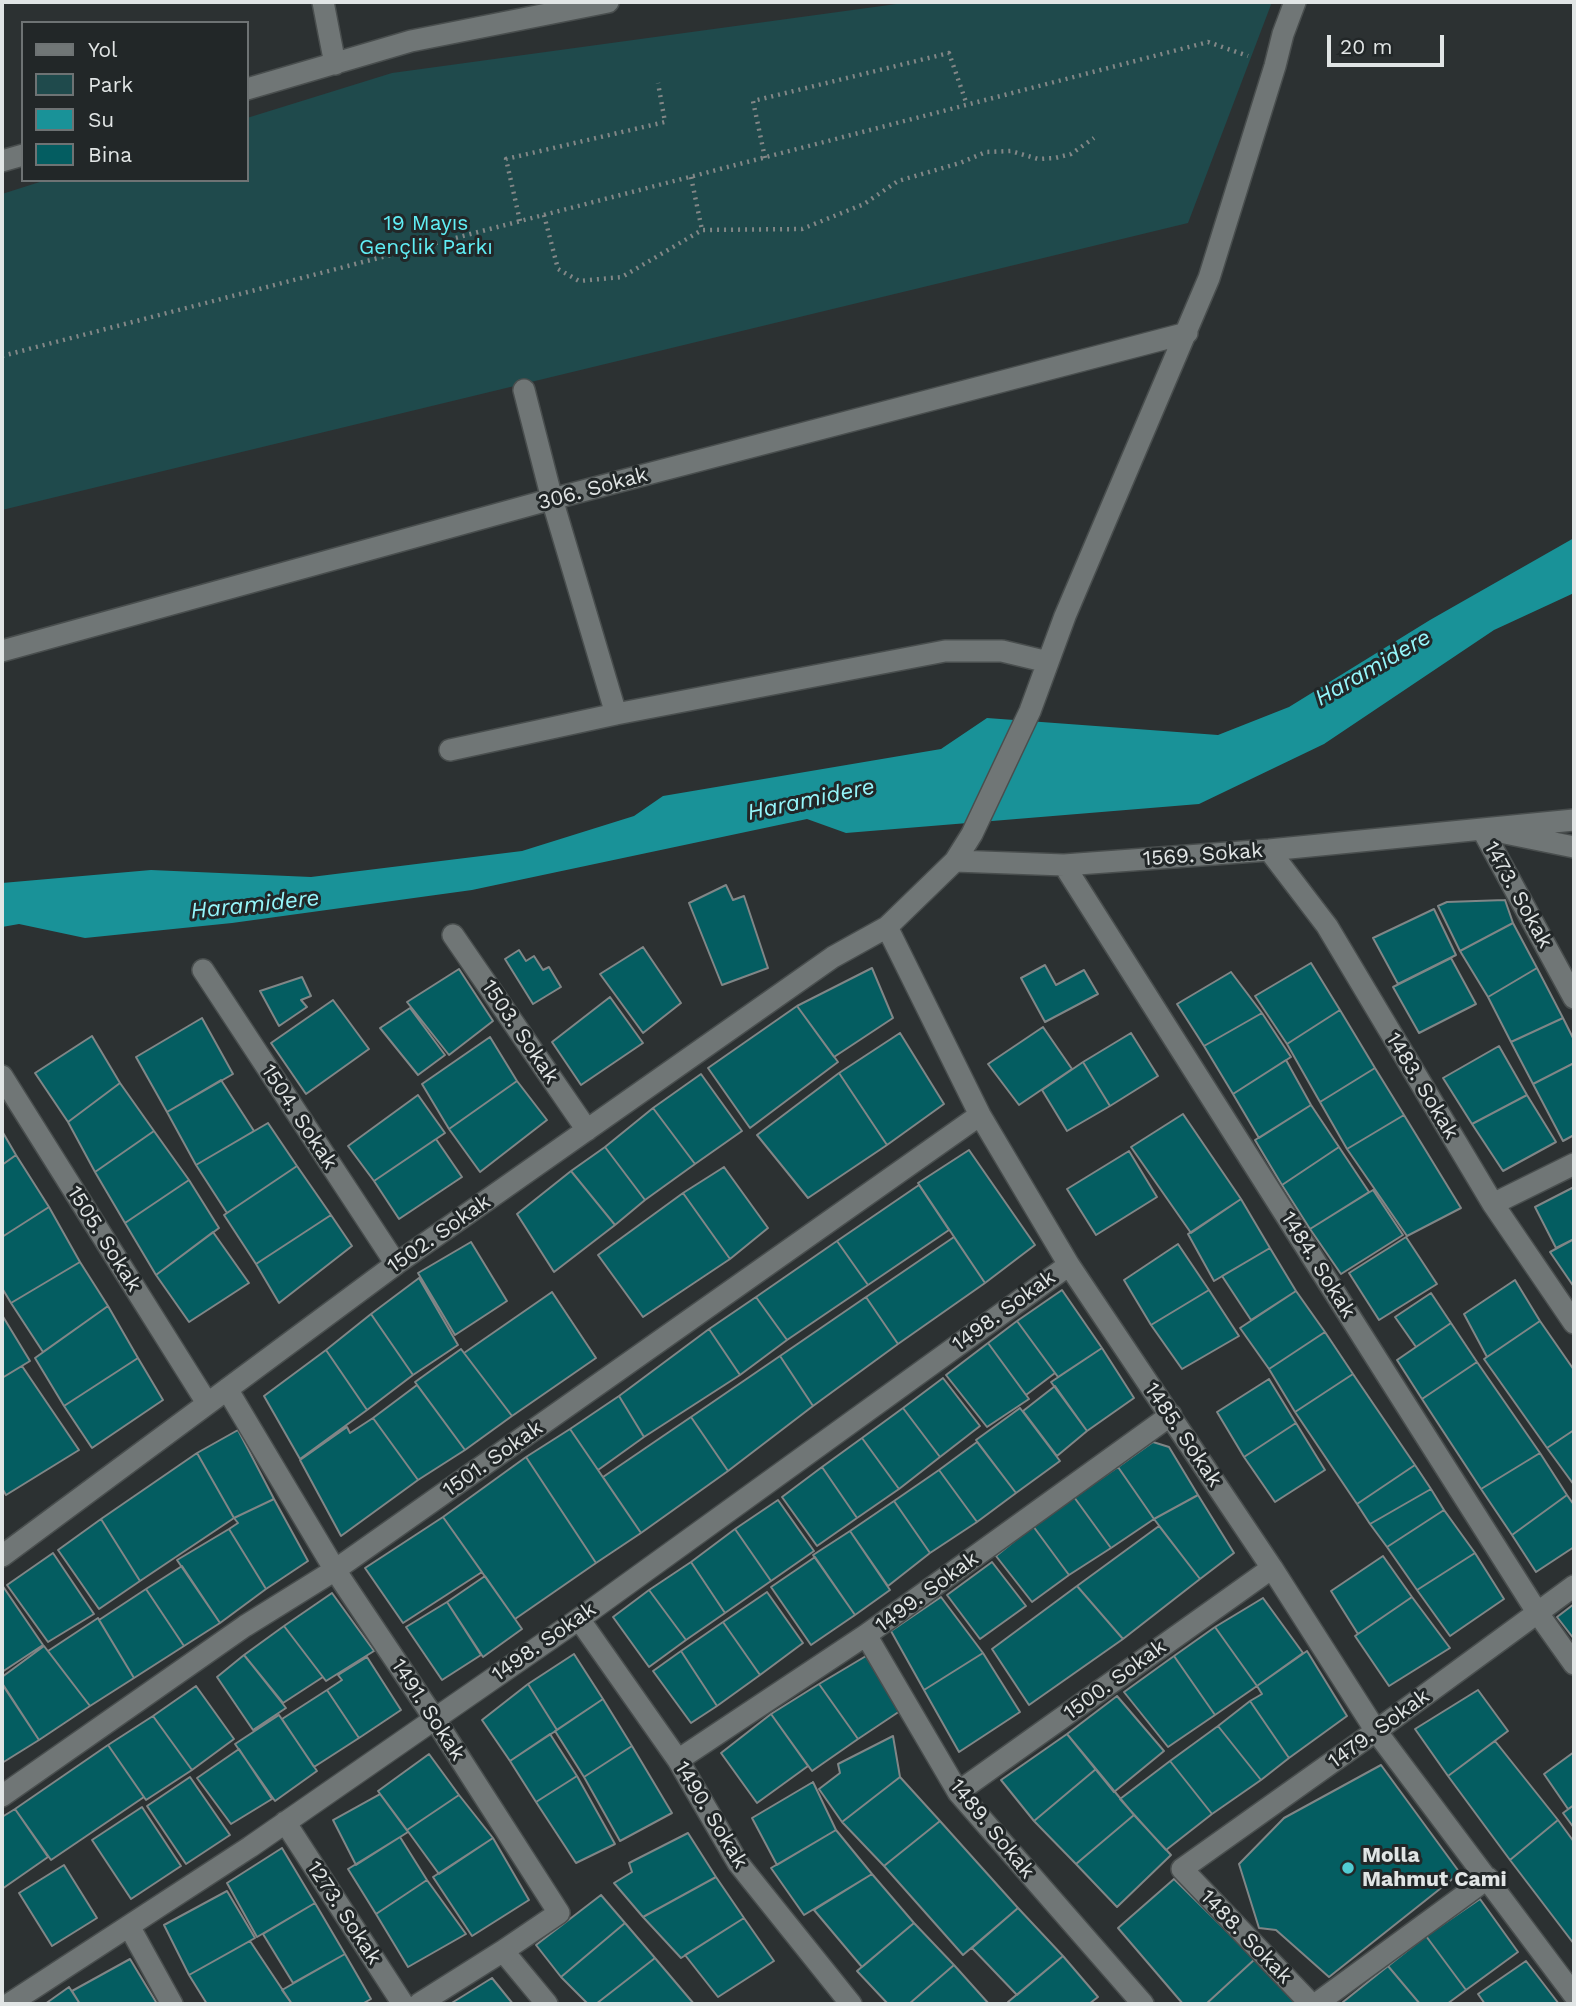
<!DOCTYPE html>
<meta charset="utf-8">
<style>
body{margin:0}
#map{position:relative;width:1576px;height:2006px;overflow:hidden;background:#2c3132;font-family:"Work Sans",sans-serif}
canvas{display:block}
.frame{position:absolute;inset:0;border:4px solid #e1e5e5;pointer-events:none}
.legend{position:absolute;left:21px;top:21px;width:228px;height:161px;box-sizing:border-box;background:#222728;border:2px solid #6e7374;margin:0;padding:9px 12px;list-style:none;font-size:21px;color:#e1e5e5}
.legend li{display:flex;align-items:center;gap:14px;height:35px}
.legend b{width:35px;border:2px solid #6e7374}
.scale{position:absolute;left:1327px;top:35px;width:117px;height:32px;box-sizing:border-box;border:4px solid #e1e5e5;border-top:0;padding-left:9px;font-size:21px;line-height:24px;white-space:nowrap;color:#e1e5e5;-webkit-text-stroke:5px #222728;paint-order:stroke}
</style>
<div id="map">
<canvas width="1576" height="2006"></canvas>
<div class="frame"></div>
<ul class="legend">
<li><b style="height:9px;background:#707676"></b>Yol</li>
<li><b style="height:19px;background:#1f4a4c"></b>Park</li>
<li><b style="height:19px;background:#199298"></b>Su</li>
<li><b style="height:19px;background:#045d61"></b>Bina</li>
</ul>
<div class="scale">20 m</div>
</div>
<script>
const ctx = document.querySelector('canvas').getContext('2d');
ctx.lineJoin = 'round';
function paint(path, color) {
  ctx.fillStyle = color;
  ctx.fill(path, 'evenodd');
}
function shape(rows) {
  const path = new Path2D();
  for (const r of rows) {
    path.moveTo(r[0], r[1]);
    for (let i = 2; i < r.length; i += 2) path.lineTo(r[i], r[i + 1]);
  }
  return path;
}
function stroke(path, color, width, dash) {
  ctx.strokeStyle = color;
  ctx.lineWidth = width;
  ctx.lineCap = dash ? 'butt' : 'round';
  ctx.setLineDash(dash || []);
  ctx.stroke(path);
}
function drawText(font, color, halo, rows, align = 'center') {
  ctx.font = font + ' "Work Sans",sans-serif';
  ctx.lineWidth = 6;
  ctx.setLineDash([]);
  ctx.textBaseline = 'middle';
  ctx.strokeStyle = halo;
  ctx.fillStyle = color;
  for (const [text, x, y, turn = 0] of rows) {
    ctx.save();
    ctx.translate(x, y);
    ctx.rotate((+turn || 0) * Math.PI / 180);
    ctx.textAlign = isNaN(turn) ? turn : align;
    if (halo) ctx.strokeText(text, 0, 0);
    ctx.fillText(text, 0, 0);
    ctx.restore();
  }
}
paint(shape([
 [911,2,1272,2,1188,223,2,510,2,194,46,180,247,180,247,118,392,73]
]), '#1f4a4c');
paint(shape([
 [1574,538,1574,593,1494,630,1324,744,1199,804,846,833,807,819,472,890,232,923,85,938,19,924,2,927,2,883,151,870,311,877,522,851,634,816,663,796,941,749,987,718,1218,735,1289,707,1430,620]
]), '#199298');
const building = shape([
 [726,885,733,900,744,896,768,968,722,985,689,903,726,885],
 [1505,900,1513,923,1460,951,1438,906,1447,902,1505,900],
 [1434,909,1456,955,1398,984,1373,938,1434,909],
 [1513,923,1537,968,1488,997,1460,951,1513,923],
 [643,947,681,1003,643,1033,600,974,643,947],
 [519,950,526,961,534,956,543,970,549,967,561,987,533,1004,505,959,519,950],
 [1451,958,1476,1004,1419,1033,1393,987,1451,958],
 [1311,963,1340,1010,1287,1044,1255,996,1311,963],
 [1045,965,1056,985,1084,970,1098,994,1045,1022,1021,978,1045,965],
 [872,968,893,1018,834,1057,797,1006,872,968],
 [1537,968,1563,1018,1511,1042,1488,997,1537,968],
 [459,969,493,1021,449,1055,407,1002,459,969],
 [1231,972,1262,1013,1204,1046,1177,1004,1231,972],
 [302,977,311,996,301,1000,307,1007,279,1026,260,991,302,977],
 [610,997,643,1043,581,1085,552,1042,610,997],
 [333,1000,369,1049,306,1094,271,1043,333,1000],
 [797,1006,838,1062,750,1128,708,1068,797,1006],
 [410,1008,445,1055,418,1075,380,1028,410,1008],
 [1340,1010,1375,1068,1320,1102,1287,1044,1340,1010],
 [1262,1013,1291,1057,1233,1094,1204,1046,1262,1013],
 [202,1018,233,1074,167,1112,136,1057,202,1018],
 [1563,1018,1574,1040,1574,1063,1533,1084,1511,1042,1563,1018],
 [1043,1027,1072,1069,1019,1105,988,1064,1043,1027],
 [900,1033,944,1104,887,1145,839,1073,900,1033],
 [1131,1033,1158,1076,1110,1106,1083,1062,1131,1033],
 [92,1036,120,1083,68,1122,35,1073,92,1036],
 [490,1037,517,1081,449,1129,422,1084,490,1037],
 [1499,1046,1527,1095,1472,1124,1443,1078,1499,1046],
 [1286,1060,1311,1105,1259,1138,1233,1094,1286,1060],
 [1083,1062,1110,1106,1067,1131,1042,1090,1083,1062],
 [1574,1063,1574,1135,1563,1141,1533,1084,1574,1063],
 [1375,1068,1404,1115,1347,1149,1320,1102,1375,1068],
 [839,1073,887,1145,808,1198,757,1135,839,1073],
 [701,1074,742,1131,695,1164,653,1108,701,1074],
 [221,1080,254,1131,196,1165,167,1112,221,1080],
 [517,1081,547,1120,480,1172,449,1129,517,1081],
 [120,1083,154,1131,95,1172,68,1122,120,1083],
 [418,1095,445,1133,374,1181,348,1146,418,1095],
 [1527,1095,1556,1142,1503,1171,1472,1124,1527,1095],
 [1311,1105,1339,1147,1282,1185,1255,1140,1311,1105],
 [653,1108,695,1164,645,1200,605,1147,653,1108],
 [1183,1114,1241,1199,1191,1233,1131,1147,1183,1114],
 [1404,1115,1461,1208,1407,1236,1347,1149,1404,1115],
 [268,1123,297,1166,227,1213,196,1165,268,1123],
 [2,1131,16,1155,2,1165,2,1131],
 [154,1131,189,1180,125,1223,95,1172,154,1131],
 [436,1139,462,1177,399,1219,374,1181,436,1139],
 [605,1147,645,1200,615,1225,571,1171,605,1147],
 [1339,1147,1369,1192,1310,1229,1282,1185,1339,1147],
 [969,1150,1035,1245,985,1283,918,1183,969,1150],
 [1129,1151,1157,1197,1096,1235,1067,1189,1129,1151],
 [16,1155,49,1207,2,1237,2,1165,16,1155],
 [297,1166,331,1215,256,1264,224,1215,297,1166],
 [724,1167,768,1228,730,1259,683,1193,724,1167],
 [571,1171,615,1225,554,1272,517,1214,571,1171],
 [189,1180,219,1228,156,1275,125,1223,189,1180],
 [919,1185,949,1230,868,1285,837,1241,919,1185],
 [1574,1187,1574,1239,1556,1248,1535,1207,1574,1187],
 [1373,1190,1403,1235,1341,1274,1310,1229,1373,1190],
 [683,1193,730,1259,643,1317,598,1255,683,1193],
 [1241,1199,1270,1248,1214,1281,1188,1234,1241,1199],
 [49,1207,80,1262,11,1303,2,1288,2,1237,49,1207],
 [331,1215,352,1246,279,1303,256,1264,331,1215],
 [213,1232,249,1283,189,1322,156,1275,213,1232],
 [954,1237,985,1283,898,1344,866,1297,954,1237],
 [1406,1237,1437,1284,1379,1320,1349,1273,1406,1237],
 [1574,1239,1574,1287,1550,1252,1574,1239],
 [837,1241,868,1285,787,1340,756,1297,837,1241],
 [471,1242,507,1301,455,1335,418,1273,471,1242],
 [1178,1244,1209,1290,1151,1325,1124,1280,1178,1244],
 [1270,1248,1296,1291,1251,1320,1222,1276,1270,1248],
 [80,1262,108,1306,43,1352,11,1303,80,1262],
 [419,1278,458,1345,413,1375,371,1314,419,1278],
 [1515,1280,1540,1321,1487,1357,1464,1314,1515,1280],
 [1062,1290,1102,1348,1058,1377,1017,1321,1062,1290],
 [1209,1290,1239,1336,1182,1369,1151,1325,1209,1290],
 [1296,1291,1325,1332,1269,1369,1240,1328,1296,1291],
 [552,1292,596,1358,512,1416,464,1353,552,1292],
 [1431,1293,1451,1323,1416,1347,1395,1317,1431,1293],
 [756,1297,787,1340,740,1375,709,1329,756,1297],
 [866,1297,898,1344,813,1406,780,1356,866,1297],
 [108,1306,138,1358,64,1406,35,1358,108,1306],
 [371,1314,413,1375,367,1410,326,1350,371,1314],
 [2,1315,30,1361,2,1378,2,1315],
 [1017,1321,1055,1373,1026,1395,988,1343,1017,1321],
 [1540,1321,1574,1370,1574,1430,1547,1448,1484,1359,1540,1321],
 [1451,1323,1477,1362,1422,1399,1397,1360,1451,1323],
 [709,1329,740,1375,644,1437,619,1396,709,1329],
 [1325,1332,1353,1374,1295,1412,1269,1369,1325,1332],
 [988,1343,1029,1399,987,1427,946,1375,988,1343],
 [1102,1348,1134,1398,1087,1431,1051,1382,1102,1348],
 [461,1349,512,1416,465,1450,415,1382,461,1349],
 [326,1350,367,1410,300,1459,264,1396,326,1350],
 [780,1356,813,1406,728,1471,691,1417,780,1356],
 [138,1358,163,1400,92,1448,64,1406,138,1358],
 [1477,1362,1540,1453,1481,1489,1422,1399,1477,1362],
 [22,1366,79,1450,6,1495,2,1488,2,1378,22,1366],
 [1353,1374,1415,1465,1357,1504,1295,1412,1353,1374],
 [943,1378,980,1426,940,1457,903,1408,943,1378],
 [1269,1379,1296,1423,1244,1457,1217,1412,1269,1379],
 [417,1385,465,1450,418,1480,373,1418,417,1385],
 [1055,1386,1087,1431,1057,1456,1023,1411,1055,1386],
 [619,1396,644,1437,598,1470,570,1429,619,1396],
 [903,1408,940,1457,899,1489,862,1438,903,1408],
 [1020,1408,1060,1461,1016,1493,976,1440,1020,1408],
 [691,1417,728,1471,641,1533,603,1477,691,1417],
 [373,1418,418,1480,341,1536,300,1460,347,1427,350,1433,373,1418],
 [1296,1423,1325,1470,1275,1502,1244,1457,1296,1423],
 [570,1429,641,1533,596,1563,526,1457,570,1429],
 [238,1430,274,1499,234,1518,197,1453,238,1430],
 [1574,1430,1574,1485,1547,1448,1574,1430],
 [862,1438,899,1489,857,1518,822,1467,862,1438],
 [977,1442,1016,1493,977,1522,939,1470,977,1442],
 [1153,1442,1169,1447,1198,1495,1154,1519,1118,1467,1153,1442],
 [197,1453,234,1518,140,1581,101,1519,197,1453],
 [1540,1453,1567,1495,1512,1535,1481,1489,1540,1453],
 [526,1457,596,1563,515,1619,443,1517,526,1457],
 [1415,1465,1431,1489,1370,1524,1357,1504,1415,1465],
 [822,1467,857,1518,817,1546,782,1497,822,1467],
 [1118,1467,1154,1519,1111,1548,1074,1497,1118,1467],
 [939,1470,977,1522,930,1553,894,1501,939,1470],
 [1431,1489,1444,1510,1387,1547,1370,1524,1431,1489],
 [1198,1495,1234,1553,1200,1579,1154,1519,1198,1495],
 [1567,1495,1574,1505,1574,1547,1536,1572,1512,1535,1567,1495],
 [1074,1497,1111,1548,1069,1575,1033,1526,1074,1497],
 [274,1499,308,1561,266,1589,229,1529,238,1523,234,1518,274,1499],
 [778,1500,814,1551,771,1581,735,1529,778,1500],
 [894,1501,930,1553,888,1586,850,1531,894,1501],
 [1444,1510,1475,1553,1417,1590,1387,1547,1444,1510],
 [443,1517,482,1572,403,1623,365,1568,443,1517],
 [101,1519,140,1581,99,1609,58,1550,101,1519],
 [1033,1526,1069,1575,1032,1602,996,1556,1033,1526],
 [1159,1526,1200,1579,1123,1639,1077,1586,1159,1526],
 [229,1529,266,1589,220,1623,177,1560,229,1529],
 [735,1529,771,1581,725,1613,691,1562,735,1529],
 [850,1531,890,1590,855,1615,813,1555,850,1531],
 [53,1553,94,1614,48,1642,7,1585,53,1553],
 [1475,1553,1504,1599,1450,1636,1417,1590,1475,1553],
 [1383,1556,1412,1597,1358,1634,1331,1591,1383,1556],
 [815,1557,855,1615,811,1645,771,1587,815,1557],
 [691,1562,725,1613,686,1640,649,1590,691,1562],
 [992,1562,1026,1606,980,1639,947,1595,992,1562],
 [182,1566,220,1623,184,1646,146,1589,182,1566],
 [485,1576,522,1629,483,1657,447,1602,485,1576],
 [2,1585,43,1645,2,1672,2,1585],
 [1077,1586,1123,1639,1029,1705,992,1649,1077,1586],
 [146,1589,184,1646,134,1678,99,1620,146,1589],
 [649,1590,686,1640,649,1667,613,1617,649,1590],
 [767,1592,803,1643,760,1675,723,1622,767,1592],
 [332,1593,374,1651,326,1681,284,1626,332,1593],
 [941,1597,983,1653,924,1690,891,1631,941,1597],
 [1412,1597,1450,1648,1389,1686,1355,1636,1412,1597],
 [1263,1598,1303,1653,1257,1686,1215,1627,1263,1598],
 [447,1602,481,1655,442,1680,406,1627,447,1602],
 [1574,1604,1574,1639,1557,1617,1574,1604],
 [98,1618,134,1678,90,1706,48,1651,98,1618],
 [723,1622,760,1675,717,1706,681,1651,723,1622],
 [284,1626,323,1677,283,1703,244,1655,284,1626],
 [1215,1627,1257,1686,1215,1715,1174,1656,1215,1627],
 [44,1646,90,1706,39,1740,2,1684,2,1677,44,1646],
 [681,1651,717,1706,691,1723,653,1671,681,1651],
 [1307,1651,1347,1716,1289,1758,1250,1701,1262,1694,1257,1686,1307,1651],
 [983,1653,1020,1712,959,1752,924,1690,983,1653],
 [574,1654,603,1699,557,1730,528,1684,574,1654],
 [244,1655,286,1708,253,1730,217,1677,244,1655],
 [866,1656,900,1711,858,1739,819,1684,866,1656],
 [1174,1656,1215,1715,1168,1747,1124,1692,1174,1656],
 [367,1657,401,1710,359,1738,327,1690,342,1680,338,1675,367,1657],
 [2,1683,39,1740,2,1763,2,1683],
 [528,1684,557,1730,510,1761,482,1720,528,1684],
 [819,1684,858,1739,812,1771,771,1714,819,1684],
 [196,1686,234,1739,192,1770,153,1716,196,1686],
 [327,1690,359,1738,314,1767,282,1719,327,1690],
 [1478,1690,1508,1731,1448,1776,1415,1729,1478,1690],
 [1117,1696,1164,1751,1114,1792,1067,1734,1117,1696],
 [603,1699,632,1746,584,1777,555,1731,603,1699],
 [1250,1701,1289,1758,1261,1780,1218,1726,1250,1701],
 [771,1714,808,1766,757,1803,721,1753,771,1714],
 [279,1715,317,1771,275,1801,235,1744,279,1715],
 [153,1716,192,1770,146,1800,108,1745,153,1716],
 [1218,1726,1261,1780,1212,1814,1170,1761,1218,1726],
 [550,1734,577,1776,536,1802,510,1761,550,1734],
 [1067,1734,1096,1769,1034,1821,1001,1780,1067,1734],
 [893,1736,900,1777,842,1822,819,1789,840,1773,838,1764,893,1736],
 [1495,1741,1558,1820,1510,1860,1448,1776,1495,1741],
 [108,1745,144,1797,51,1860,15,1809,108,1745],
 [632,1746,672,1813,620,1841,584,1777,632,1746],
 [239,1749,272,1799,231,1824,197,1778,239,1749],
 [1574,1752,1574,1805,1568,1809,1544,1774,1574,1752],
 [429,1754,459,1795,407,1830,378,1791,429,1754],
 [1170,1761,1212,1814,1166,1850,1120,1799,1170,1761],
 [1381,1765,1460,1873,1329,1977,1276,1930,1259,1928,1239,1864,1284,1818,1381,1765],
 [1096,1769,1134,1815,1076,1864,1034,1821,1096,1769],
 [577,1776,615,1844,576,1863,536,1802,577,1776],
 [190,1777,230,1835,186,1864,147,1806,190,1777],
 [900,1777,940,1821,884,1866,842,1822,900,1777],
 [813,1782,836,1830,777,1865,752,1818,813,1782],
 [380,1794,408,1832,356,1865,333,1820,380,1794],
 [459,1795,493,1838,439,1874,407,1830,459,1795],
 [1574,1805,1574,1828,1563,1813,1574,1805],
 [142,1807,181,1866,131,1899,92,1840,142,1807],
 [15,1809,48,1857,2,1889,2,1817,15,1809],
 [1134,1815,1171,1855,1117,1907,1076,1864,1134,1815],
 [1558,1820,1574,1842,1574,1944,1510,1860,1558,1820],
 [940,1821,1018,1908,963,1955,884,1866,940,1821],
 [836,1830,872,1874,804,1915,771,1868,836,1830],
 [688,1833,716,1877,643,1917,614,1883,632,1872,629,1863,688,1833],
 [400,1837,427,1880,376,1914,348,1869,400,1837],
 [493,1838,529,1900,472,1936,433,1877,493,1838],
 [282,1848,315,1903,257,1937,227,1883,282,1848],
 [64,1865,97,1918,52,1946,19,1893,64,1865],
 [872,1874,914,1923,862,1967,814,1910,872,1874],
 [716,1877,744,1918,681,1958,643,1917,716,1877],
 [1174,1879,1255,1959,1206,2004,1183,2004,1118,1928,1174,1879],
 [427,1880,466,1934,408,1967,376,1914,427,1880],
 [227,1891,255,1938,189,1975,164,1925,227,1891],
 [601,1895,625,1923,561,1977,536,1945,601,1895],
 [1480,1899,1518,1952,1466,1990,1426,1936,1480,1899],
 [315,1903,345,1954,293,1983,263,1934,315,1903],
 [1018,1908,1063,1956,1017,1995,972,1948,1018,1908],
 [744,1918,774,1961,718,1997,685,1955,744,1918],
 [625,1923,655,1958,596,2004,588,2004,561,1977,625,1923],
 [914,1923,954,1965,909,2004,888,2004,857,1971,914,1923],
 [1426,1936,1466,1990,1447,2004,1420,2004,1388,1966,1426,1936],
 [250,1941,292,2004,207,2004,189,1975,250,1941],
 [345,1954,371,1999,362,2004,292,2004,282,1990,345,1954],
 [1063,1956,1098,1997,1089,2004,1010,2004,1008,2002,1063,1956],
 [655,1958,694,2004,596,2004,655,1958],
 [130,1959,156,2002,152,2004,80,2004,72,1991,130,1959],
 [1255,1959,1296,2002,1293,2004,1206,2004,1255,1959],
 [1526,1961,1559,2004,1485,2004,1478,1994,1526,1961],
 [954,1965,989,2004,909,2004,954,1965],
 [1388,1966,1420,2004,1345,2004,1343,2002,1388,1966],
 [492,1978,513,2004,450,2004,492,1978],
 [69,1987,80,2004,45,2004,69,1987]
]);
paint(building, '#045d61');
stroke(building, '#808687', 2);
const minor = shape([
 [323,2,335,64],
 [1295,2,1283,34,1275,66,1209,278,1065,616,1030,711,972,834,955,861,1064,865,1269,850,1574,820],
 [247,89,411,41,608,2],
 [2,161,23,155],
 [524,390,552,499,616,714],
 [2,651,552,499,1187,333],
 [450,750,616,714,945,651,1002,651,1048,662],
 [1482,829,1574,998],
 [1505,833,1574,847],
 [1269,850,1327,926,1493,1204,1574,1323],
 [955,861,887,927,980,1115,1069,1265,1272,1568,1376,1731,1574,1995],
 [1064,865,1537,1612,1574,1664],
 [453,935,587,1130],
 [203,970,396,1264],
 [2,1076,207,1403],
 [1493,1204,1574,1164],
 [227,1389,335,1570,434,1718,559,1913,503,1951,547,2004],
 [2,1556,396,1264,833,957,887,927],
 [579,1619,678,1760,738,1863,851,2004],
 [866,1635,958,1792,1143,2004],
 [678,1760,866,1635,1171,1415],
 [958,1792,1272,1568],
 [2,1796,245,1626,335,1570,980,1115],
 [285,1822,403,2004],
 [129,1926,172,2004],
 [9,2004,250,1847,579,1619,1069,1265],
 [419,2004,503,1951],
 [1311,2004,1182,1869,1376,1731,1574,1586],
 [1316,2004,1488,1878]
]);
stroke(minor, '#494e4e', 24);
stroke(shape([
 [765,158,753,101,949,53,967,105],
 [691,177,702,230],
 [544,215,558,269,579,281,622,277,702,230,802,229,864,204,898,181,960,163,986,152,1011,151,1038,159,1055,158,1071,154,1094,138],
 [520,221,506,159,665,122,658,83],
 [2,356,1208,42,1248,56]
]), '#828787', 4.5, [2, 5]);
stroke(minor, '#707676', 21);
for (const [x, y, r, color] of [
 [1348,1868,7,"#51ccd3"]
]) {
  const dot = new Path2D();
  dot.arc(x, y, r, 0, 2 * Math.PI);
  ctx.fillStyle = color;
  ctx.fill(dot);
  stroke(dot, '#222728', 2.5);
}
drawText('21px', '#60eef5', '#222728', [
 ["19 Mayıs",426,224],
 ["Gençlik Parkı",426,248]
]);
drawText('21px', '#e1e5e5', '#222728', [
 ["306. Sokak",593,489,-15],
 ["1569. Sokak",1203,855,-4],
 ["1473. Sokak",1518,895,61],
 ["1503. Sokak",520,1032,56],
 ["1483. Sokak",1422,1086,59],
 ["1504. Sokak",299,1117,57],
 ["1502. Sokak",439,1234,-35],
 ["1505. Sokak",104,1239,58],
 ["1484. Sokak",1318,1265,58],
 ["1498. Sokak",1004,1311,-36],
 ["1485. Sokak",1183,1435,56],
 ["1501. Sokak",493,1459,-35],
 ["1499. Sokak",927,1592,-36],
 ["1498. Sokak",544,1642,-35],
 ["1500. Sokak",1115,1680,-36],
 ["1491. Sokak",428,1710,57],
 ["1479. Sokak",1379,1729,-36],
 ["1490. Sokak",711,1815,59],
 ["1489. Sokak",992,1829,51],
 ["1273. Sokak",344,1913,57],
 ["1488. Sokak",1246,1937,46]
]);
drawText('bold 21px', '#e1e5e5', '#222728', [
 ["Molla",1362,1856],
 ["Mahmut Cami",1362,1880]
], 'left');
drawText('italic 23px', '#96f6fb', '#222728', [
 ["Haramidere",1373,668,-30],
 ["Haramidere",811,800,-12],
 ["Haramidere",255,905,-6]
]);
</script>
